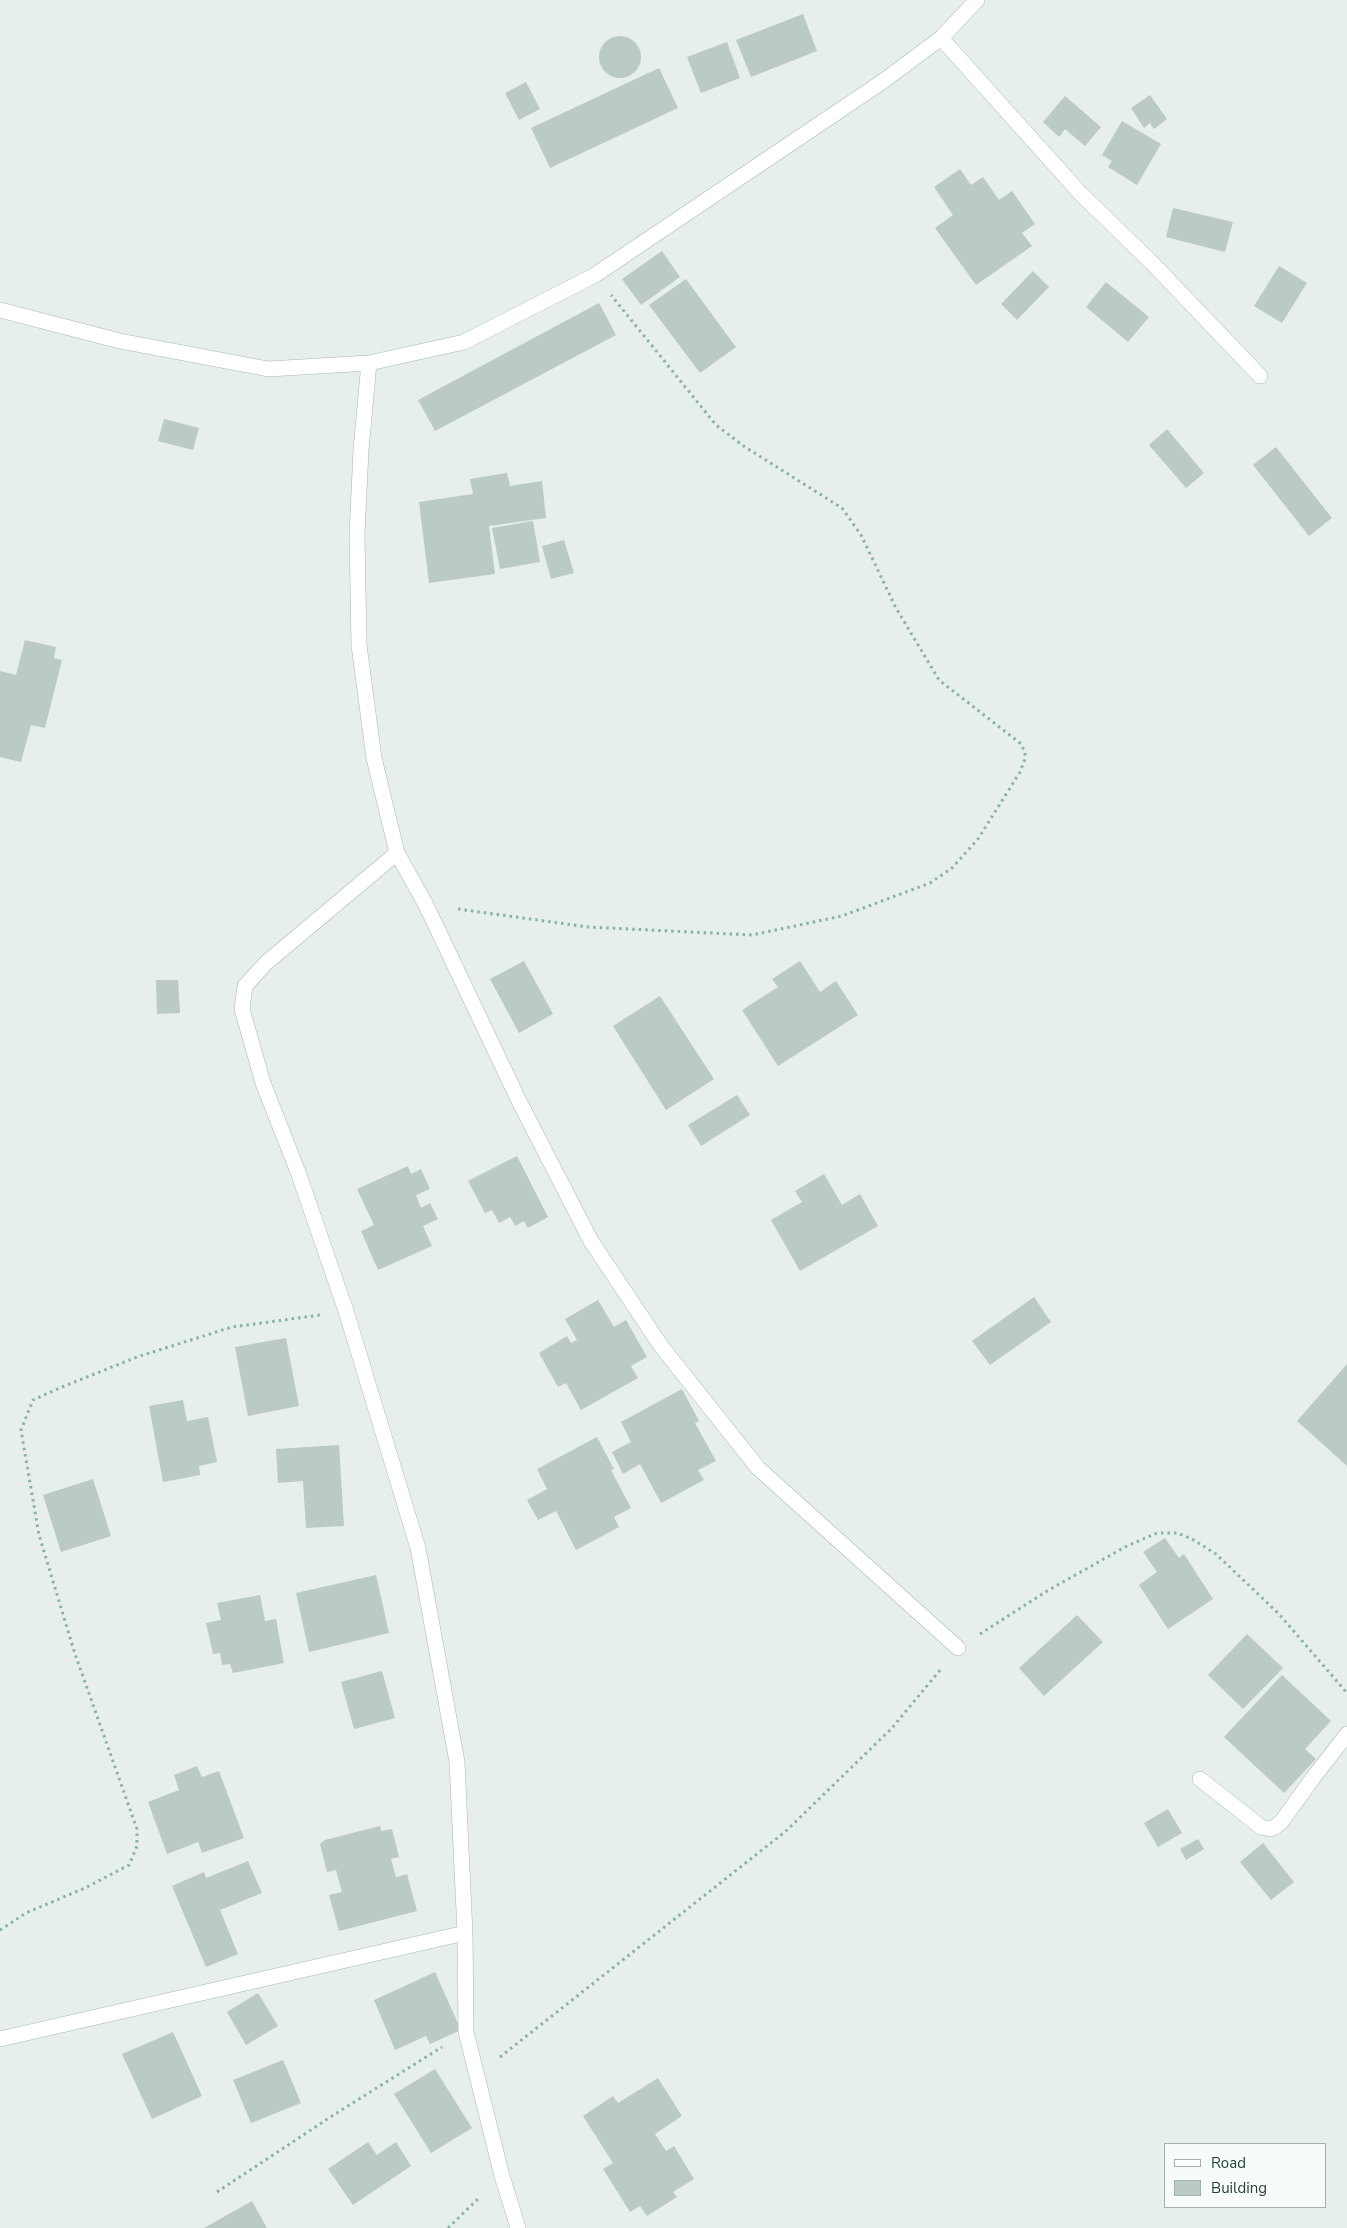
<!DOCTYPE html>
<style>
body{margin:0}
#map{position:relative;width:1347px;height:2228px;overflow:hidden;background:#e6efeb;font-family:"Nunito Sans",sans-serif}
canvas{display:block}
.legend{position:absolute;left:1164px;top:2143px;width:162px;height:65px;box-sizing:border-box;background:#f7fbf9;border:1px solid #a3b1ad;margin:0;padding:6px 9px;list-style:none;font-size:15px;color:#24423a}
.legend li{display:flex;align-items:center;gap:10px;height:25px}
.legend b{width:25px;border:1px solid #a3b1ad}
</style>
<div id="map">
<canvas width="1347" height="2228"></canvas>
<ul class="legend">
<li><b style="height:6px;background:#fff"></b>Road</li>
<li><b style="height:14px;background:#bbcac4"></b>Building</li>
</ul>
</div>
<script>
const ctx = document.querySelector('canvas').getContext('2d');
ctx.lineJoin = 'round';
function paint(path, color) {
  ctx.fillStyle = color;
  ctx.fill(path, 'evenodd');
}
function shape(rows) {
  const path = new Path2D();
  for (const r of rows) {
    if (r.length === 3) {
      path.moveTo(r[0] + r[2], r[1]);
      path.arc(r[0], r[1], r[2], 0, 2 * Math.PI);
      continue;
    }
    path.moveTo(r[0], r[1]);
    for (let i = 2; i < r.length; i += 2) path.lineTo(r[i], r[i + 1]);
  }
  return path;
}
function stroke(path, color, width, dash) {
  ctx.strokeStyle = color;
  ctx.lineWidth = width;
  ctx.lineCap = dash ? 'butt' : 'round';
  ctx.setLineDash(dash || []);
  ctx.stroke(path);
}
paint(shape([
 [803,14,817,51,751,77,736,40],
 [620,57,21],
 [727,42,740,78,701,93,687,57],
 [659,68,678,108,550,168,531,128],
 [526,82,540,109,519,120,505,93],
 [1150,95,1167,119,1154,129,1150,123,1144,128,1131,108],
 [1065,96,1101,127,1085,146,1065,129,1059,137,1043,122],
 [1122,121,1161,144,1137,185,1108,167,1112,161,1102,155],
 [960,169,971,185,983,177,999,200,1012,191,1035,224,1022,233,1032,246,976,285,935,228,953,215,934,187],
 [1173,208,1233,222,1225,252,1166,237],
 [662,251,680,277,641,305,622,279],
 [1279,266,1307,283,1282,323,1254,306],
 [1033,271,1049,287,1017,320,1001,304],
 [686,279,736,347,700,373,649,305],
 [1106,282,1149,317,1128,342,1086,307],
 [599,303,616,335,435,431,418,400],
 [164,419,199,428,193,450,158,441],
 [1167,429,1204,473,1186,488,1149,445],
 [1276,447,1332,518,1309,536,1253,465],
 [507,473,510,486,542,481,546,518,489,526,495,574,429,583,419,502,473,494,470,479],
 [533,521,540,562,500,569,492,528],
 [564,540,574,573,551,579,542,546],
 [25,640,56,647,54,658,62,660,45,728,31,725,21,762,0,757,0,671,16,675],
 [524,961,553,1014,519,1033,490,979],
 [800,961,820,992,836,981,858,1015,778,1066,742,1010,778,987,772,979],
 [156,980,178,980,180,1013,157,1014],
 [660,996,714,1079,666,1110,613,1026],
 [737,1095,750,1115,701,1146,688,1125],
 [517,1156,548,1217,528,1228,524,1221,515,1226,510,1217,499,1223,492,1210,485,1213,468,1181],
 [408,1166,411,1174,421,1169,430,1189,416,1195,421,1208,430,1203,438,1219,423,1226,432,1246,378,1270,361,1231,374,1225,357,1189],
 [824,1174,842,1205,860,1194,878,1226,800,1271,771,1220,802,1202,795,1191],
 [1034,1297,1051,1322,990,1365,972,1341],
 [598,1300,614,1327,626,1320,647,1357,631,1366,638,1378,581,1410,566,1383,558,1387,539,1353,567,1336,571,1343,577,1340,565,1319],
 [286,1338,299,1406,248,1416,235,1347],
 [1347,1364,1347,1466,1297,1421],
 [682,1389,699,1421,695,1423,716,1461,698,1470,704,1480,661,1503,640,1464,623,1474,612,1452,631,1442,621,1422],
 [183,1400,187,1421,208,1417,217,1462,199,1466,200,1475,163,1482,149,1406],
 [597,1437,614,1469,611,1470,631,1508,614,1517,619,1527,576,1550,556,1511,538,1520,527,1500,547,1489,537,1469],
 [339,1445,344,1526,306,1528,303,1481,278,1483,276,1449],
 [93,1479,111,1536,61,1552,43,1495],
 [1165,1538,1179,1558,1184,1554,1213,1599,1168,1629,1139,1585,1157,1572,1143,1552],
 [376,1575,389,1633,309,1652,296,1593],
 [260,1595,265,1621,276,1619,284,1663,233,1673,230,1664,222,1665,220,1653,213,1654,206,1623,221,1620,217,1603],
 [1077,1615,1103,1642,1044,1696,1019,1668],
 [1247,1634,1283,1668,1243,1709,1208,1675],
 [382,1671,395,1718,354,1729,341,1682],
 [1282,1675,1331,1721,1305,1749,1316,1759,1284,1793,1224,1737],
 [197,1766,202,1777,219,1771,244,1838,202,1853,198,1842,167,1854,148,1802,179,1790,174,1775],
 [1168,1809,1182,1833,1158,1847,1144,1823],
 [380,1826,381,1831,392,1829,399,1857,391,1859,396,1877,407,1874,417,1911,339,1931,329,1895,342,1892,336,1870,327,1872,320,1844,325,1840],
 [1198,1839,1204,1849,1186,1860,1180,1849],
 [1263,1843,1294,1882,1271,1900,1240,1862],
 [248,1861,262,1893,220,1910,238,1954,206,1967,172,1886,204,1872,206,1878],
 [435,1972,461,2030,430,2044,426,2036,395,2050,374,2000],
 [258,1993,278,2026,246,2045,227,2012],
 [173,2032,202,2096,152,2119,122,2054],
 [283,2060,301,2103,251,2123,233,2080],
 [435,2069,472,2128,431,2153,394,2094],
 [658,2078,682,2116,655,2134,666,2151,674,2146,694,2179,673,2192,677,2197,647,2216,640,2206,630,2212,603,2169,613,2163,583,2116,613,2096,618,2103],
 [368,2142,377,2155,396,2142,411,2166,353,2205,328,2169],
 [252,2201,267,2228,204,2228]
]), '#bbcac4');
const street = shape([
 [941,38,1080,193,1153,264,1260,376],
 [0,310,120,341,268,369,369,363,464,342,595,275,882,82,941,38,977,0],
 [369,363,361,450,357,534,359,645,374,758,397,853,426,905,519,1101,591,1241,661,1346,758,1468,958,1648],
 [397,853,266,963,245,986,242,1009,263,1083,298,1172,346,1311,418,1548,457,1762,465,1933,466,2032,502,2176,518,2228],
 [1200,1779,1261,1827,1270,1829,1275,1827,1282,1821,1313,1778,1347,1734],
 [0,2039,465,1933]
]);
stroke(street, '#a8b8b2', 16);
stroke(shape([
 [458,909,588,927,752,935,842,916,930,883,952,868,978,839,1020,772,1025,759,1025,752,1020,743,939,680,896,608,861,535,842,508,745,447,716,425,611,295],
 [980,1634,1047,1591,1125,1547,1157,1533,1177,1533,1192,1539,1216,1554,1279,1614,1347,1693],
 [0,1930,26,1913,85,1888,129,1865,137,1846,137,1829,75,1654,39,1535,21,1430,33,1400,62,1387,137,1357,232,1327,320,1315],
 [500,2057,786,1831,892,1728,941,1669],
 [217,2192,332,2116,442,2047],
 [448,2228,480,2197]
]), '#86b3a5', 3, [2.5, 4]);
stroke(street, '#fff', 15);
</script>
